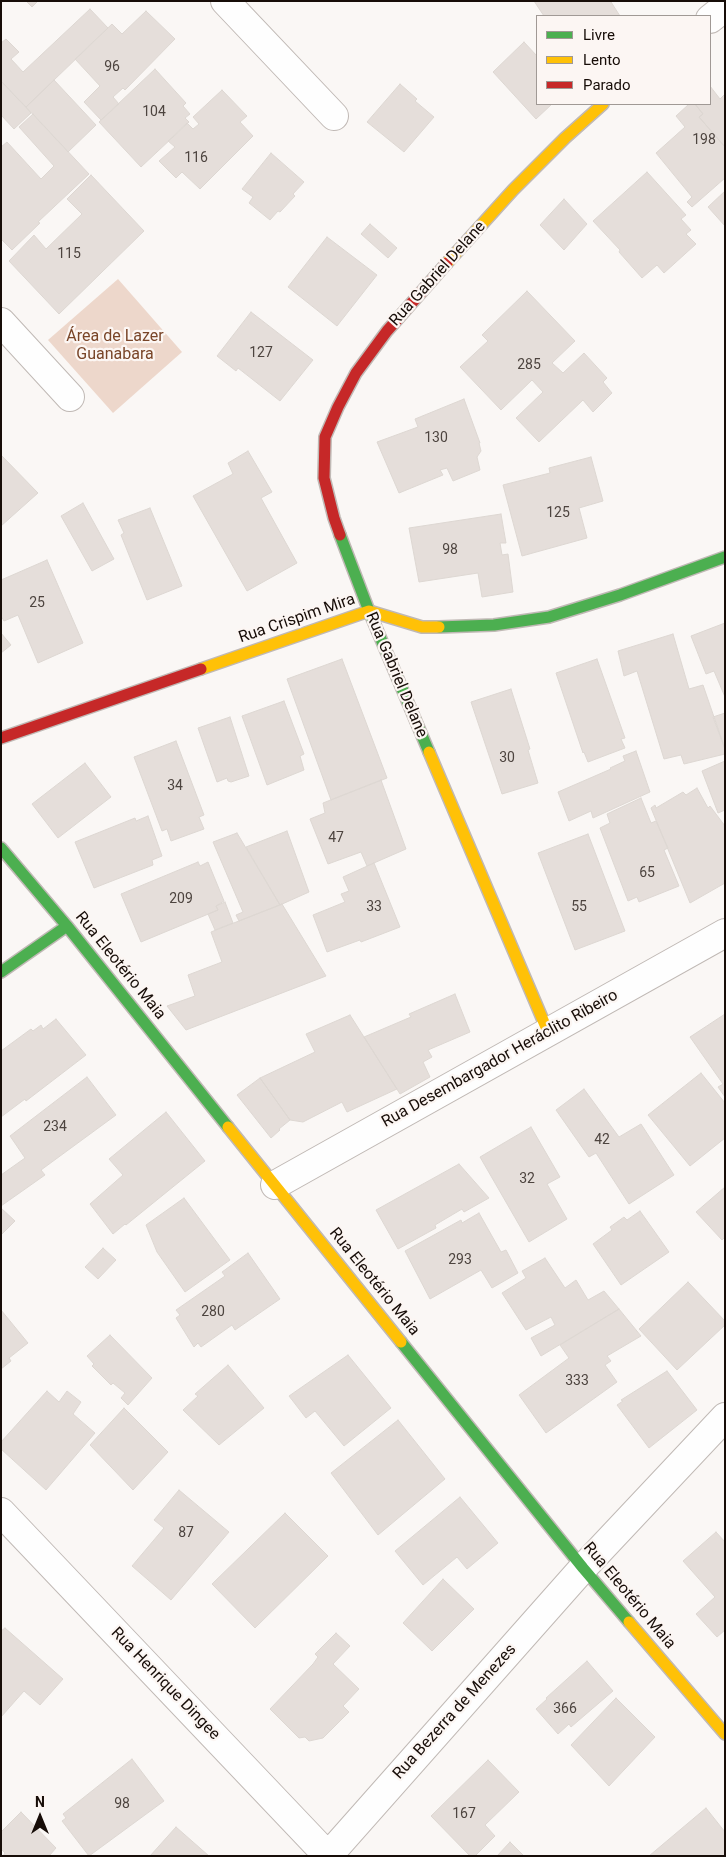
<!DOCTYPE html>
<meta charset="utf-8">
<style>
body{margin:0}
#map{position:relative;width:726px;height:1857px;overflow:hidden;background:#faf7f5;font-family:Roboto,sans-serif}
canvas{display:block}
.frame{position:absolute;inset:0;border:2px solid #170d08;pointer-events:none}
.legend{position:absolute;left:536px;top:15px;width:175px;height:90px;box-sizing:border-box;background:#fcf6f3;border:1px solid #a09995;margin:0;padding:6px 9px;list-style:none;font-size:15px;color:#170d08}
.legend li{display:flex;align-items:center;gap:10px;height:25px}
.legend b{width:25px;border:1px solid #a09995}
.north{position:absolute;left:15px;top:1792px;width:50px;height:50px;-webkit-text-stroke:4px #fcf6f3;paint-order:stroke;rotate:0deg;font-size:14px;font-weight:700;line-height:20px;text-align:center;color:#170d08}
.north::after{content:'';display:block;margin:auto;width:18px;height:22px;background:#170d08;clip-path:polygon(50% 0,100% 100%,50% 72%,0 100%)}
</style>
<div id="map">
<canvas width="726" height="1857"></canvas>
<div class="frame"></div>
<ul class="legend">
<li><b style="height:6px;background:#4caf50"></b>Livre</li>
<li><b style="height:6px;background:#ffc107"></b>Lento</li>
<li><b style="height:6px;background:#c62828"></b>Parado</li>
</ul>
<div class="north">N</div>
</div>
<script>
const ctx = document.querySelector('canvas').getContext('2d');
ctx.lineJoin = 'round';
function paint(path, color) {
  ctx.fillStyle = color;
  ctx.fill(path, 'evenodd');
}
function shape(rows) {
  const path = new Path2D();
  for (const r of rows) {
    path.moveTo(r[0], r[1]);
    for (let i = 2; i < r.length; i += 2) path.lineTo(r[i], r[i + 1]);
  }
  return path;
}
function stroke(path, color, width, dash) {
  ctx.strokeStyle = color;
  ctx.lineWidth = width;
  ctx.lineCap = dash ? 'butt' : 'round';
  ctx.setLineDash(dash || []);
  ctx.stroke(path);
}
function drawText(font, color, halo, rows, align = 'center') {
  ctx.font = font + ' Roboto,sans-serif';
  ctx.lineWidth = 4.5;
  ctx.setLineDash([]);
  ctx.textBaseline = 'middle';
  ctx.strokeStyle = halo;
  ctx.fillStyle = color;
  for (const [text, x, y, turn = 0] of rows) {
    ctx.save();
    ctx.translate(x, y);
    ctx.rotate((+turn || 0) * Math.PI / 180);
    ctx.textAlign = isNaN(turn) ? turn : align;
    if (halo) ctx.strokeText(text, 0, 0);
    ctx.fillText(text, 0, 0);
    ctx.restore();
  }
}
paint(shape([
 [118,279,182,352,113,413,48,340]
]), '#edd7cb');
const building = shape([
 [26,1,38,1,32,7,26,1],
 [534,1,614,1,611,2,620,16,544,16,534,1],
 [90,9,108,28,26,107,1,81,1,43,6,39,19,52,11,59,23,72,90,9],
 [146,11,175,39,125,90,123,88,113,97,119,104,101,120,84,102,100,86,75,59,112,24,122,34,146,11],
 [524,42,537,56,537,104,552,104,536,119,493,72,524,42],
 [155,69,186,103,183,106,190,114,185,118,189,122,141,167,99,122,155,69],
 [54,80,96,125,68,152,26,107,54,80],
 [1,81,31,113,14,129,1,115,1,81],
 [400,84,417,99,415,101,434,117,404,152,367,122,400,84],
 [710,86,720,99,725,94,725,147,699,117,703,114,695,104,710,104,710,86],
 [222,90,247,116,240,122,253,136,200,189,182,172,176,178,159,161,175,147,168,141,187,123,193,129,199,124,193,117,222,90],
 [689,104,695,104,703,114,699,117,725,147,725,178,692,207,687,202,692,197,656,153,685,127,676,116,689,104],
 [33,114,89,174,38,222,40,223,12,250,1,239,1,147,7,142,41,179,54,166,19,127,33,114],
 [271,153,304,182,293,194,295,196,280,212,278,211,270,220,249,203,253,197,242,189,271,153],
 [647,172,686,215,681,219,691,230,686,234,696,244,664,273,657,265,642,278,619,252,620,250,593,221,647,172],
 [91,175,144,231,59,314,9,261,34,235,46,249,82,214,67,199,91,175],
 [725,191,725,226,708,207,725,191],
 [564,199,587,224,564,250,540,225,564,199],
 [370,224,397,248,388,258,361,234,370,224],
 [327,237,377,275,337,326,288,287,327,237],
 [527,291,575,341,552,363,563,373,584,353,607,378,603,382,612,393,593,412,583,400,539,442,516,418,543,392,532,380,501,410,460,367,488,341,482,335,527,291],
 [251,312,313,360,280,401,238,368,236,371,217,356,251,312],
 [464,399,480,443,479,443,481,451,477,457,480,470,453,481,447,468,440,470,443,475,399,493,377,442,418,427,415,419,464,399],
 [248,451,272,492,261,498,297,563,247,591,193,496,233,474,228,463,248,451],
 [1,455,38,493,1,526,1,455],
 [591,457,603,501,579,508,587,538,522,556,503,485,550,473,549,468,591,457],
 [83,503,114,559,92,571,61,516,83,503],
 [150,508,182,586,147,600,121,535,124,533,118,520,150,508],
 [501,514,506,543,500,543,502,555,508,554,513,592,482,597,478,573,419,582,409,528,501,514],
 [47,560,83,643,38,663,18,615,4,621,1,616,1,580,47,560],
 [725,623,725,697,714,671,706,674,691,636,725,623],
 [1,633,11,645,1,653,1,633],
 [673,634,689,689,703,685,725,749,725,754,684,764,681,755,664,759,637,671,624,676,618,651,673,634],
 [342,659,387,778,331,800,287,679,342,659],
 [597,659,625,738,621,739,625,748,588,762,584,752,583,753,556,673,597,659],
 [511,689,530,749,528,750,538,783,502,794,471,702,511,689],
 [284,701,304,754,300,756,304,770,267,785,242,716,284,701],
 [725,713,725,749,713,717,725,713],
 [230,717,249,776,231,782,228,781,227,778,217,782,198,728,230,717],
 [176,741,204,815,199,817,204,829,171,841,167,829,162,831,134,757,176,741],
 [636,751,650,792,593,818,591,811,569,821,558,792,611,769,610,768,625,761,623,756,636,751],
 [725,761,725,810,718,813,702,771,725,761],
 [85,763,111,797,58,838,32,804,85,763],
 [381,780,406,849,367,866,361,852,328,864,310,819,325,813,323,803,381,780],
 [697,788,708,808,710,806,725,826,725,883,690,903,651,808,655,805,656,808,683,792,686,795,697,788],
 [641,798,651,823,656,821,668,848,664,850,679,886,639,902,637,897,628,901,600,828,610,823,607,814,641,798],
 [148,816,162,856,152,860,153,865,94,888,75,842,135,818,136,821,148,816],
 [287,831,309,892,280,905,246,847,287,831],
 [237,833,280,905,239,921,236,915,243,912,213,842,237,833],
 [588,834,625,931,575,950,538,853,588,834],
 [198,862,200,866,208,862,224,901,216,906,218,910,141,942,121,894,198,862],
 [374,863,400,927,361,942,360,940,327,952,313,915,345,902,341,894,349,891,343,877,374,863],
 [225,902,233,923,215,930,208,914,218,910,216,906,225,902],
 [282,904,326,976,186,1030,167,1006,195,996,188,975,222,962,211,932,282,904],
 [455,994,470,1032,428,1050,432,1057,423,1062,430,1077,400,1094,364,1037,411,1017,409,1014,455,994],
 [725,1014,725,1097,718,1087,723,1084,690,1037,725,1014],
 [350,1015,397,1089,347,1112,342,1102,303,1122,290,1120,260,1078,315,1052,306,1034,350,1015],
 [56,1019,86,1055,26,1101,25,1099,1,1117,1,1051,31,1029,33,1031,41,1025,43,1029,56,1019],
 [701,1073,725,1103,725,1138,690,1166,648,1115,701,1073],
 [87,1077,116,1115,41,1170,45,1175,1,1206,1,1175,25,1158,10,1136,87,1077],
 [260,1078,290,1120,279,1129,280,1130,271,1138,237,1095,260,1078],
 [584,1089,619,1137,641,1124,674,1175,629,1204,596,1153,589,1157,556,1110,584,1089],
 [166,1112,205,1161,126,1225,125,1224,113,1234,90,1204,123,1175,109,1159,166,1112],
 [531,1127,560,1177,547,1184,567,1219,529,1242,480,1157,531,1127],
 [459,1164,489,1198,464,1212,462,1209,435,1225,436,1228,398,1249,376,1210,459,1164],
 [725,1187,725,1237,722,1240,696,1212,725,1187],
 [184,1198,230,1260,185,1292,157,1252,146,1225,184,1198],
 [1,1208,15,1221,1,1235,1,1208],
 [640,1211,669,1252,621,1285,593,1244,612,1230,610,1227,624,1217,627,1220,640,1211],
 [479,1213,501,1252,506,1250,518,1273,492,1288,481,1270,430,1299,405,1251,461,1220,462,1223,479,1213],
 [103,1248,116,1260,98,1279,85,1267,103,1248],
 [248,1253,280,1299,235,1330,232,1325,201,1347,198,1343,194,1347,176,1318,180,1315,176,1310,225,1276,222,1272,248,1253],
 [545,1258,565,1288,576,1280,588,1300,604,1291,619,1309,541,1356,531,1338,555,1325,551,1317,526,1330,502,1293,526,1278,522,1271,545,1258],
 [688,1282,725,1321,725,1325,677,1370,639,1329,688,1282],
 [619,1309,641,1336,607,1356,611,1361,605,1365,617,1382,546,1433,519,1395,569,1358,560,1345,619,1309],
 [1,1310,28,1343,9,1358,11,1361,1,1369,1,1310],
 [110,1335,152,1378,128,1405,121,1398,125,1393,113,1383,111,1385,92,1366,94,1364,87,1356,110,1335],
 [348,1355,391,1408,344,1446,315,1411,306,1418,289,1396,348,1355],
 [228,1365,264,1408,219,1445,183,1410,198,1396,195,1394,228,1365],
 [667,1371,697,1410,649,1448,617,1405,623,1401,621,1400,667,1371],
 [47,1391,59,1402,67,1391,81,1402,73,1414,95,1433,46,1490,1,1449,1,1442,47,1391],
 [124,1408,168,1452,133,1490,90,1445,124,1408],
 [398,1420,445,1479,378,1535,331,1473,398,1420],
 [179,1490,229,1532,171,1600,132,1566,164,1528,154,1520,179,1490],
 [460,1497,498,1543,467,1569,457,1557,423,1585,395,1551,460,1497],
 [285,1513,328,1556,255,1628,212,1584,285,1513],
 [716,1532,725,1542,725,1630,717,1637,696,1614,715,1597,683,1561,716,1532],
 [443,1579,474,1609,432,1651,403,1623,443,1579],
 [5,1628,63,1679,40,1705,24,1691,1,1717,1,1631,5,1628],
 [336,1633,350,1646,333,1664,359,1689,343,1706,349,1712,323,1738,309,1741,305,1737,299,1738,270,1709,313,1664,318,1657,315,1654,336,1633],
 [587,1661,613,1691,571,1727,569,1724,558,1734,536,1709,547,1699,546,1698,587,1661],
 [616,1698,655,1737,609,1786,571,1745,616,1698],
 [132,1759,164,1801,89,1856,62,1821,66,1818,63,1814,132,1759],
 [488,1760,519,1792,485,1825,495,1836,475,1856,470,1856,431,1816,488,1760],
 [706,1808,725,1832,725,1856,649,1856,706,1808],
 [21,1812,56,1848,49,1856,3,1856,5,1853,1,1849,1,1832,21,1812],
 [176,1827,209,1856,150,1856,176,1827],
 [510,1842,524,1856,497,1856,510,1842]
]);
paint(building, '#e5deda');
stroke(building, '#ddd7d2', 1);
const street = shape([
 [225,1,334,116],
 [710,19,725,7],
 [1,322,70,397],
 [275,1185,725,933],
 [1,1512,328,1856],
 [328,1856,583,1568,725,1417]
]);
const fast = shape([
 [340,535,369,611,429,752],
 [439,627,494,625,549,617,620,595,725,557],
 [1,848,67,926,228,1127],
 [1,972,67,926],
 [401,1342,583,1568,629,1622]
]);
const slow = shape([
 [447,263,513,190,565,138,603,104],
 [201,669,369,611,422,627,439,627],
 [429,752,548,1032],
 [228,1127,401,1342],
 [629,1622,725,1734]
]);
const jam = shape([
 [340,535,334,518,324,478,325,437,338,407,356,373,387,331,447,263],
 [1,738,201,669]
]);
stroke(street, '#c0b9b5', 30);
stroke(fast, '#c0b9b5', 14);
stroke(slow, '#c0b9b5', 14);
stroke(jam, '#c0b9b5', 14);
stroke(street, '#fefefe', 28);
stroke(fast, '#4caf50', 11);
stroke(slow, '#ffc107', 11);
stroke(jam, '#c62828', 11);
drawText('14px', '#4d443f', null, [
 ["96",112,67],
 ["104",154,112],
 ["198",704,140],
 ["116",196,158],
 ["115",69,254],
 ["127",261,353],
 ["285",529,365],
 ["130",436,438],
 ["125",558,513],
 ["98",450,550],
 ["25",37,603],
 ["30",507,758],
 ["34",175,786],
 ["47",336,838],
 ["65",647,873],
 ["209",181,899],
 ["33",374,907],
 ["55",579,907],
 ["234",55,1127],
 ["42",602,1140],
 ["32",527,1179],
 ["293",460,1260],
 ["280",213,1312],
 ["333",577,1381],
 ["87",186,1533],
 ["366",565,1709],
 ["98",122,1804],
 ["167",464,1814]
]);
drawText('16px', '#170d08', '#fcf6f3', [
 ["Rua Gabriel Delane",438,274,-48],
 ["Rua Crispim Mira",297,619,-19],
 ["Rua Gabriel Delane",396,675,67],
 ["Rua Eleotério Maia",120,966,51],
 ["Rua Desembargador Heráclito Ribeiro",500,1059,-29],
 ["Rua Eleotério Maia",374,1282,51],
 ["Rua Eleotério Maia",629,1596,50],
 ["Rua Henrique Dingee",165,1684,46],
 ["Rua Bezerra de Menezes",455,1712,-48]
]);
drawText('16px', '#794528', '#fcf6f3', [
 ["Área de Lazer",115,337],
 ["Guanabara",115,355]
]);
</script>
